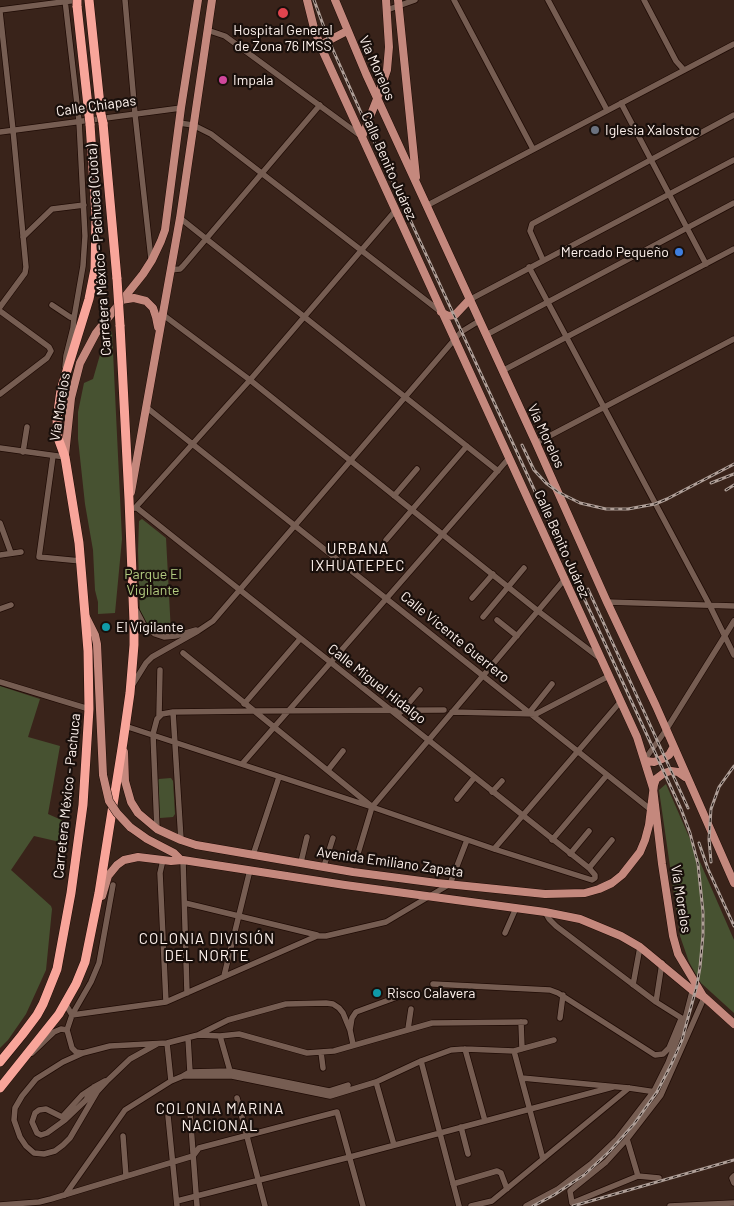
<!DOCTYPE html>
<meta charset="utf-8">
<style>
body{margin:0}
canvas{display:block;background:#39231a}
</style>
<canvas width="734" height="1206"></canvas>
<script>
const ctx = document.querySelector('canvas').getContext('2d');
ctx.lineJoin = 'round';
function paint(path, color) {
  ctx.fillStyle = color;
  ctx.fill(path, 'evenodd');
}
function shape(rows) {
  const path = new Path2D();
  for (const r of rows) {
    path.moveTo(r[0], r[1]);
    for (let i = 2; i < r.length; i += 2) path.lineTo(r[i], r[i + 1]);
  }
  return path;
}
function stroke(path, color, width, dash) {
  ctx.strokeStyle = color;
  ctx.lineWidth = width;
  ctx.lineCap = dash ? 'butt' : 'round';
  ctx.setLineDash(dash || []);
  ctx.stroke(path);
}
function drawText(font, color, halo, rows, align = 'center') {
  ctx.font = font + ' Barlow,sans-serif';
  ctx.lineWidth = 4.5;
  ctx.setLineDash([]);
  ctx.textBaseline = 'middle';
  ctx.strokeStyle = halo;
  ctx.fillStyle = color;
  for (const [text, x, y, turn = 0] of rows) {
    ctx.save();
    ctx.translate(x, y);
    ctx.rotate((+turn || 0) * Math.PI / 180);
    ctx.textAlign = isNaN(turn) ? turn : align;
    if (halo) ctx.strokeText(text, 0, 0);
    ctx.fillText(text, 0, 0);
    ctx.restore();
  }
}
paint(shape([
 [112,331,122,539,115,613,98,614,98,602,95,590,93,550,85,504,78,439,78,412,84,383,93,379,104,341],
 [142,519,166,538,171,633,166,635,159,635,146,627,140,614,138,551,139,521],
 [0,686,40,699,28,737,60,746,48,814,66,822,60,842,34,836,11,870,51,906,52,909,46,970,26,1014,8,1040,0,1048],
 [171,778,173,781,175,814,173,817,160,818,159,817,157,781,159,779],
 [666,784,734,940,734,1013,701,983,689,962,680,936,659,790]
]), '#475231');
const minor = shape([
 [65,0,79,121,85,236,83,266,74,318,73,328,66,356,65,367],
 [125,0,135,114,151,259],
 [454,0,533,149],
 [548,0,607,110],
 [644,0,676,61,684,70],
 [0,10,78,0],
 [387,10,415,0],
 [0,12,13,130,26,267,25,273,0,307],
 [207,30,225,36,361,136],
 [621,103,706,264],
 [179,123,193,125,211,134,441,312],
 [0,132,181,108],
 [426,206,734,44],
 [180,218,498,471],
 [23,237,52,209,84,205],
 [543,260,530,231,532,224,734,115],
 [529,267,709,604,734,655],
 [170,270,180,269,183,266,320,105],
 [469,300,734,160],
 [52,305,70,317,74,318],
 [0,311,49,347,51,351,47,358,0,394],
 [162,314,250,380,538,611,601,659],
 [486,335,734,203],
 [502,371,734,249],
 [146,407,650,809,653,809],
 [536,443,734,339],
 [0,448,65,457],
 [23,452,27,427],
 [53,456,39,557,81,561],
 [394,496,417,469],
 [135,508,250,380,395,211],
 [0,523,11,553],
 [386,540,467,446],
 [0,555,21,552],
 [472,598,493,574],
 [607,602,734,606],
 [135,608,145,627,155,634,164,637,175,636,196,630],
 [0,609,11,605],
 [483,617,524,568],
 [497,620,517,636],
 [183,653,370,805],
 [0,682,89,709],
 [133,684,146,663,152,657,198,631,213,621,454,340,461,332,479,321],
 [244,704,300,639],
 [173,712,181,840],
 [401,712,420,690],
 [452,712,536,714,609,676],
 [529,713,552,684],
 [159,716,160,670],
 [125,726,372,807,494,849,592,880,595,878,595,875,589,868,137,508],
 [645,759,666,730,734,621],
 [242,764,509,458],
 [328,770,343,751],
 [492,792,502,781],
 [457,799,474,778],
 [157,829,153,734,157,719,162,714,173,712,253,711,444,710],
 [552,840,607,775],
 [494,849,621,701],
 [570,854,589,831],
 [253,855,279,777],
 [163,860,160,873,166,1002],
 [183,860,187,993],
 [356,860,372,807,564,580],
 [301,862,307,837],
 [324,866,333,838],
 [589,868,612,840],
 [185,903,317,935],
 [545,912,549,919,556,926,656,1002,683,1019],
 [505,933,516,908],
 [224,976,250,870],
 [433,984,550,990,558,993,655,1055,663,1054,669,1048,681,1019],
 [633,985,640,947],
 [656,1002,662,963],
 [65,1003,72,1015,166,1002,317,936,326,936,386,922,450,884,467,840],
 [560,1018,563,995],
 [521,1022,522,1049],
 [408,1029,411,1009],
 [350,1030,352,1018,356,1012,397,997],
 [198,1035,228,1020,286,1004,326,1003,333,1004,339,1008,343,1013,350,1030,353,1044],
 [220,1036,230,1071],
 [188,1038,190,1072],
 [167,1043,171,1081],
 [157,1044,130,1059,108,1080,97,1092,70,1138,63,1145,55,1151,44,1154,34,1153,26,1146,20,1137,14,1120,15,1108,22,1096,36,1079,63,1062,83,1053,110,1046,167,1043,198,1035,220,1036,239,1034,307,1053,334,1051,432,1023,525,1022],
 [465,1049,485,1121],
 [514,1051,543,1159],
 [321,1052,323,1068],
 [32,1053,54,1032,61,1029,67,1030],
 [83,1053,76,1052,72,1048,67,1030,72,1015,91,982,99,963,113,885],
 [421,1061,459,1206],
 [183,1076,190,1072,230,1071,329,1091,348,1085],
 [522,1078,629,1088,656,1092],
 [376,1082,394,1145],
 [94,1087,86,1100,65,1120,47,1133,41,1135,37,1133,32,1122,35,1113,39,1110,46,1109,62,1117,82,1095,94,1087,105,1081],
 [237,1098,265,1206],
 [190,1113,197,1206],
 [168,1116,177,1206],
 [461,1127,468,1154],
 [123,1136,126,1176],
 [627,1139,638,1176],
 [734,1176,732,1178,734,1183],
 [659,1178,638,1176,572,1203,570,1191,606,1162,627,1139,661,1095,704,998],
 [453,1184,497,1171,501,1173,507,1189],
 [65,1195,125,1110,171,1081,183,1076,232,1076,330,1096,376,1082,421,1061,451,1050,465,1049,514,1051,554,1040],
 [177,1201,350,1157,613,1087],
 [0,1205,39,1202,51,1199,193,1156,199,1148,337,1112,363,1206],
 [471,1206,492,1201,629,1088],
 [526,1206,558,1189,592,1163,617,1139,631,1121,654,1091,668,1063,685,1019,693,988],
 [670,1206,734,1203]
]);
const major = shape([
 [307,0,314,28,320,45,362,137,637,737,653,788,662,864,673,936,678,954,703,996,734,1024],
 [335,0,366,74,536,443,607,602,656,706,734,883],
 [398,0,416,177],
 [320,45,347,31],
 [362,137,377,99,387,70,389,47,386,0],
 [121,300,134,298,146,301,153,308,156,317,158,327],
 [441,312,448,316,455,315,469,300],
 [65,455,71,398,80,363,96,333,143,274,152,260,161,241,165,230,181,108,198,0],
 [131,492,180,218,212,0],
 [86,617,95,635,97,644,103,775],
 [124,752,125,781,131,802,138,813,157,829,181,840,196,845,353,872,437,883,545,894,585,893,599,889,612,883,622,875,640,852,645,840,649,825,654,785,656,779,664,773,671,771,678,772,685,777],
 [646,761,654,762,662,759,669,755,673,748],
 [130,827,147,839,174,853,181,860],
 [102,896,108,876,117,865,124,860,138,857,171,861,183,860,345,885,545,912,580,919,621,936,640,947,692,990,702,996]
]);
const highway = shape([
 [89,0,101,114],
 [77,6,89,115],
 [103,123,117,279],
 [0,1062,22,1035,37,1015,43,1004,57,969,71,893,83,805,89,709,88,651,79,543,65,457,58,438,57,419,61,390,89,299,95,269,96,216,90,124],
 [0,1088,59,1014,76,984,85,962,99,893,123,742,130,693,134,645,134,622,129,499,120,325]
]);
stroke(minor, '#1f0b05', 7);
stroke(major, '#1f0b05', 9);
stroke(highway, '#1f0b05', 10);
stroke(minor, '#765d52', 5.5);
stroke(major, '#c4887d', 8);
stroke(highway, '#f8a59a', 9);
const rail = shape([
 [314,0,329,41,367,126,681,809,690,833,698,864,703,912,703,935,700,967,697,985,682,1040,671,1065,657,1092,634,1124,610,1151,584,1175,554,1195,533,1206],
 [522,445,534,470,546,483,558,492,580,503,606,509,628,509,655,504,667,499,734,464],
 [711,483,734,474],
 [726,490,734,485],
 [588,589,688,808],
 [699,843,708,869,734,926],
 [711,862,709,839,711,809,719,787,734,766],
 [573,1206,734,1160]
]);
stroke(rail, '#af9f98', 3);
stroke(rail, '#190f0b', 1, [4]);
const majorBridge = shape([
 [103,775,109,801,117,813,130,827]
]);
const highwayBridge = shape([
 [77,0,77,6],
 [101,114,103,123],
 [89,115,90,124],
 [117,279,120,325]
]);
stroke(majorBridge, '#1f0b05', 9, []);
stroke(highwayBridge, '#1f0b05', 10, []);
stroke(majorBridge, '#c4887d', 8);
stroke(highwayBridge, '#f8a59a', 9);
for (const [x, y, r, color] of [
 [283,13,6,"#e0444e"],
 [223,80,5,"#d1479c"],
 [595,130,5,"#6b7280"],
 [679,252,5,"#3f7fe0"],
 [106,627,5,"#0f9aa8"],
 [377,993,5,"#0f9aa8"]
]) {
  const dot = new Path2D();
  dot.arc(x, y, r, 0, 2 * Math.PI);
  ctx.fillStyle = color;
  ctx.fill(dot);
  stroke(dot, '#190f0b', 2);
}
drawText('14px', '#fef2ed', '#190f0b', [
 ["Hospital General",283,30,"center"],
 ["de Zona 76 IMSS",283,46,"center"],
 ["Impala",233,80],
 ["Iglesia Xalostoc",605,130],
 ["Mercado Pequeño",669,252,"right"],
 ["El Vigilante",116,627],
 ["Risco Calavera",387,993]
], 'left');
drawText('14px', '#fef2ed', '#190f0b', [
 ["Vía Morelos",377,68,66],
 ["Calle Chiapas",96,106,-8],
 ["Calle Benito Juárez",389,166,66],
 ["Carretera México - Pachuca (Cuota)",99,250,-94],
 ["Vía Morelos",60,407,-81],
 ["Vía Morelos",546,436,65],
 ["Calle Benito Juárez",562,544,66],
 ["Calle Vicente Guerrero",455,637,39],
 ["Calle Miguel Hidalgo",377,684,38],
 ["Carretera México - Pachuca",67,796,-84],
 ["Avenida Emiliano Zapata",390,862,8],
 ["Vía Morelos",681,899,81]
]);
drawText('14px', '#b3cc80', '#190f0b', [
 ["Parque El",153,574],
 ["Vigilante",153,590]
]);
ctx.letterSpacing = '1px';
drawText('15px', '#fef2ed', '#190f0b', [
 ["URBANA",358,549],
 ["IXHUATEPEC",358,566],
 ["COLONIA DIVISIÓN",207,939],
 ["DEL NORTE",207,956],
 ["COLONIA MARINA",220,1109],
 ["NACIONAL",220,1126]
]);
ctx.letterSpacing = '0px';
</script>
